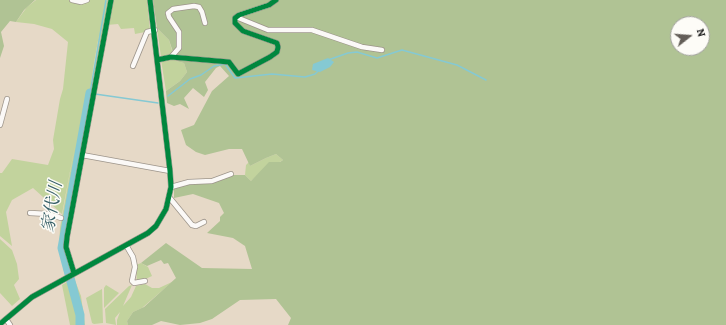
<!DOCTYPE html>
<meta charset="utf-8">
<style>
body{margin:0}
#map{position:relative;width:726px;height:325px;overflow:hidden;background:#e6d9c7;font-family:Alegreya,serif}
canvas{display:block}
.north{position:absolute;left:670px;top:16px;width:40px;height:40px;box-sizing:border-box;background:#fdfcf7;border:1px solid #a3a29f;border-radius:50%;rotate:73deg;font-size:11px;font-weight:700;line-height:16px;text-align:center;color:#1c1c1c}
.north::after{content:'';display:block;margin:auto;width:14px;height:18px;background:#635e58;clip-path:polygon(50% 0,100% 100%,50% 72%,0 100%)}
</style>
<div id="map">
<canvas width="726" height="325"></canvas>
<div class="north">N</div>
</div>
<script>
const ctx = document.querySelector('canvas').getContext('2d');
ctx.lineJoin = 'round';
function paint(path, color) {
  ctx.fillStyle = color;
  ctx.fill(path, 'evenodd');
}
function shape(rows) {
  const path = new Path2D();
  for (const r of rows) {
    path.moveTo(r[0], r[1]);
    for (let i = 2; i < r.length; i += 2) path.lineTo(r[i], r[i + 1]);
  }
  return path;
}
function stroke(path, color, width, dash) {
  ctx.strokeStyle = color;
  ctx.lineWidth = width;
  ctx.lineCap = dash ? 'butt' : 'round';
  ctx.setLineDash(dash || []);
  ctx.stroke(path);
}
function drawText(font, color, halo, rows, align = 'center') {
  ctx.font = font + ' Alegreya,"Noto Serif JP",serif';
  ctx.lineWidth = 3;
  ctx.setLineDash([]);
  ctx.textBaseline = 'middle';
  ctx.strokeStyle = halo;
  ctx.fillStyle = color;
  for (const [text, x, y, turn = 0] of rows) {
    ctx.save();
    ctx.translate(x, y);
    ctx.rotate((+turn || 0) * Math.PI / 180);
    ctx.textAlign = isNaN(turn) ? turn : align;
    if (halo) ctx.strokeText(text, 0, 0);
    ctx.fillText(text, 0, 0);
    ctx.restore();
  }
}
paint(shape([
 [36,0,72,0,86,3,86,0,106,0,106,1,107,0,147,0,150,31,135,34,134,28,121,29,118,24,107,25,65,246,72,270,64,272,59,247,60,228,75,145,62,214,33,188,12,200,6,212,12,246,0,236,0,173,2,173,12,159,48,165,54,149,53,140,60,99,63,89,68,42,52,29,34,24,16,22,27,7],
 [99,35,92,86,90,90,94,63],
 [157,28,169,40,173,54,161,57],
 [175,59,176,61,184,63,187,72,180,81,166,91,161,60],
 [276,154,283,160,259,174,251,181,245,175,246,165,249,162,250,166,266,158],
 [0,239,12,250,17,264,19,279,14,285,20,299,12,306,0,293],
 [141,263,148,267,152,276,137,283,136,265],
 [74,278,81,296,85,325,70,325,62,285],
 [172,282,142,308,133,312,127,321,128,325,117,325,117,320,120,312,115,318,116,325,106,323,105,309,129,286,132,285,123,306,131,297,136,286,145,284,152,288,159,288],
 [106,285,119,293,104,308,104,288],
 [102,289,103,323,94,324,92,323,86,298]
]), '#c2d39d');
paint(shape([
 [0,0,35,0,24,10,16,22,10,21,1,32,4,46,0,58],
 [153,0,726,0,726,325,288,325,291,318,276,299,240,300,212,319,200,323,180,325,161,321,152,325,128,325,127,321,133,312,144,307,176,278,168,263,164,264,161,260,147,266,141,263,166,243,202,268,252,269,245,246,233,238,207,233,220,221,220,217,224,213,219,203,193,194,174,198,174,186,205,182,232,175,245,175,251,181,269,162,280,162,283,160,276,154,266,158,250,166,242,149,229,149,205,155,196,152,186,145,181,130,194,125,212,91,229,76,220,66,216,68,205,82,208,90,204,97,193,88,184,98,189,109,180,104,174,106,167,103,166,91,180,81,187,72,184,63,176,61,169,40,157,28],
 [678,24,702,24,702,48,678,48]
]), '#b0c394');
paint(shape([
 [328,58,334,62,330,67,320,72,312,70,313,64]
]), '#85c9d3');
stroke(shape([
 [328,60,348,53,357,52,377,58,402,50,457,65,486,80],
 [92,93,90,93,106,0],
 [95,94,158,103],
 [168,96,190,79,201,75,214,66,225,64,235,78,272,74,305,77,315,74,318,71]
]), '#85c9d3', 1.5);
stroke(shape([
 [80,325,80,315,62,248,90,93]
]), '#85c9d3', 9);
const minor = shape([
 [72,0,81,2,87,0],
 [236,17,268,30,312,30,362,47,382,50],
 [171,57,179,48,179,32,169,17,168,13,173,9,194,6,199,7,202,12,205,23],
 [157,60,171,57,229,62,238,74,270,57,277,52,278,47,277,43,243,31,235,23,235,18,239,15,269,5,276,0],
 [133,66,147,32,155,30],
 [0,125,7,99],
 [82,155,170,171],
 [171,187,189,182,212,181,231,174],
 [169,197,192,225,196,226,204,222],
 [30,213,48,214,61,218],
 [126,245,133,257,135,267,132,281,134,283,145,281],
 [74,273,66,247,67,237,111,0],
 [6,319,10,325],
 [0,324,32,297,148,233,156,226,166,209,171,187,170,171,150,0]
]);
stroke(minor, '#9d958b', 6);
stroke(minor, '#fbf9f7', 4.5);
stroke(shape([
 [157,60,171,57,229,62,238,74,270,57,277,52,278,47,277,43,243,31,235,23,235,18,239,15,269,5,276,0],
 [74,273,66,247,67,237,111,0],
 [0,324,32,297,148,233,156,226,166,209,171,187,170,171,150,0]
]), '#00873e', 5);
drawText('italic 17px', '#355e67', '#fdfcf7', [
 ["家代川",53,207,-80]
]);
</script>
